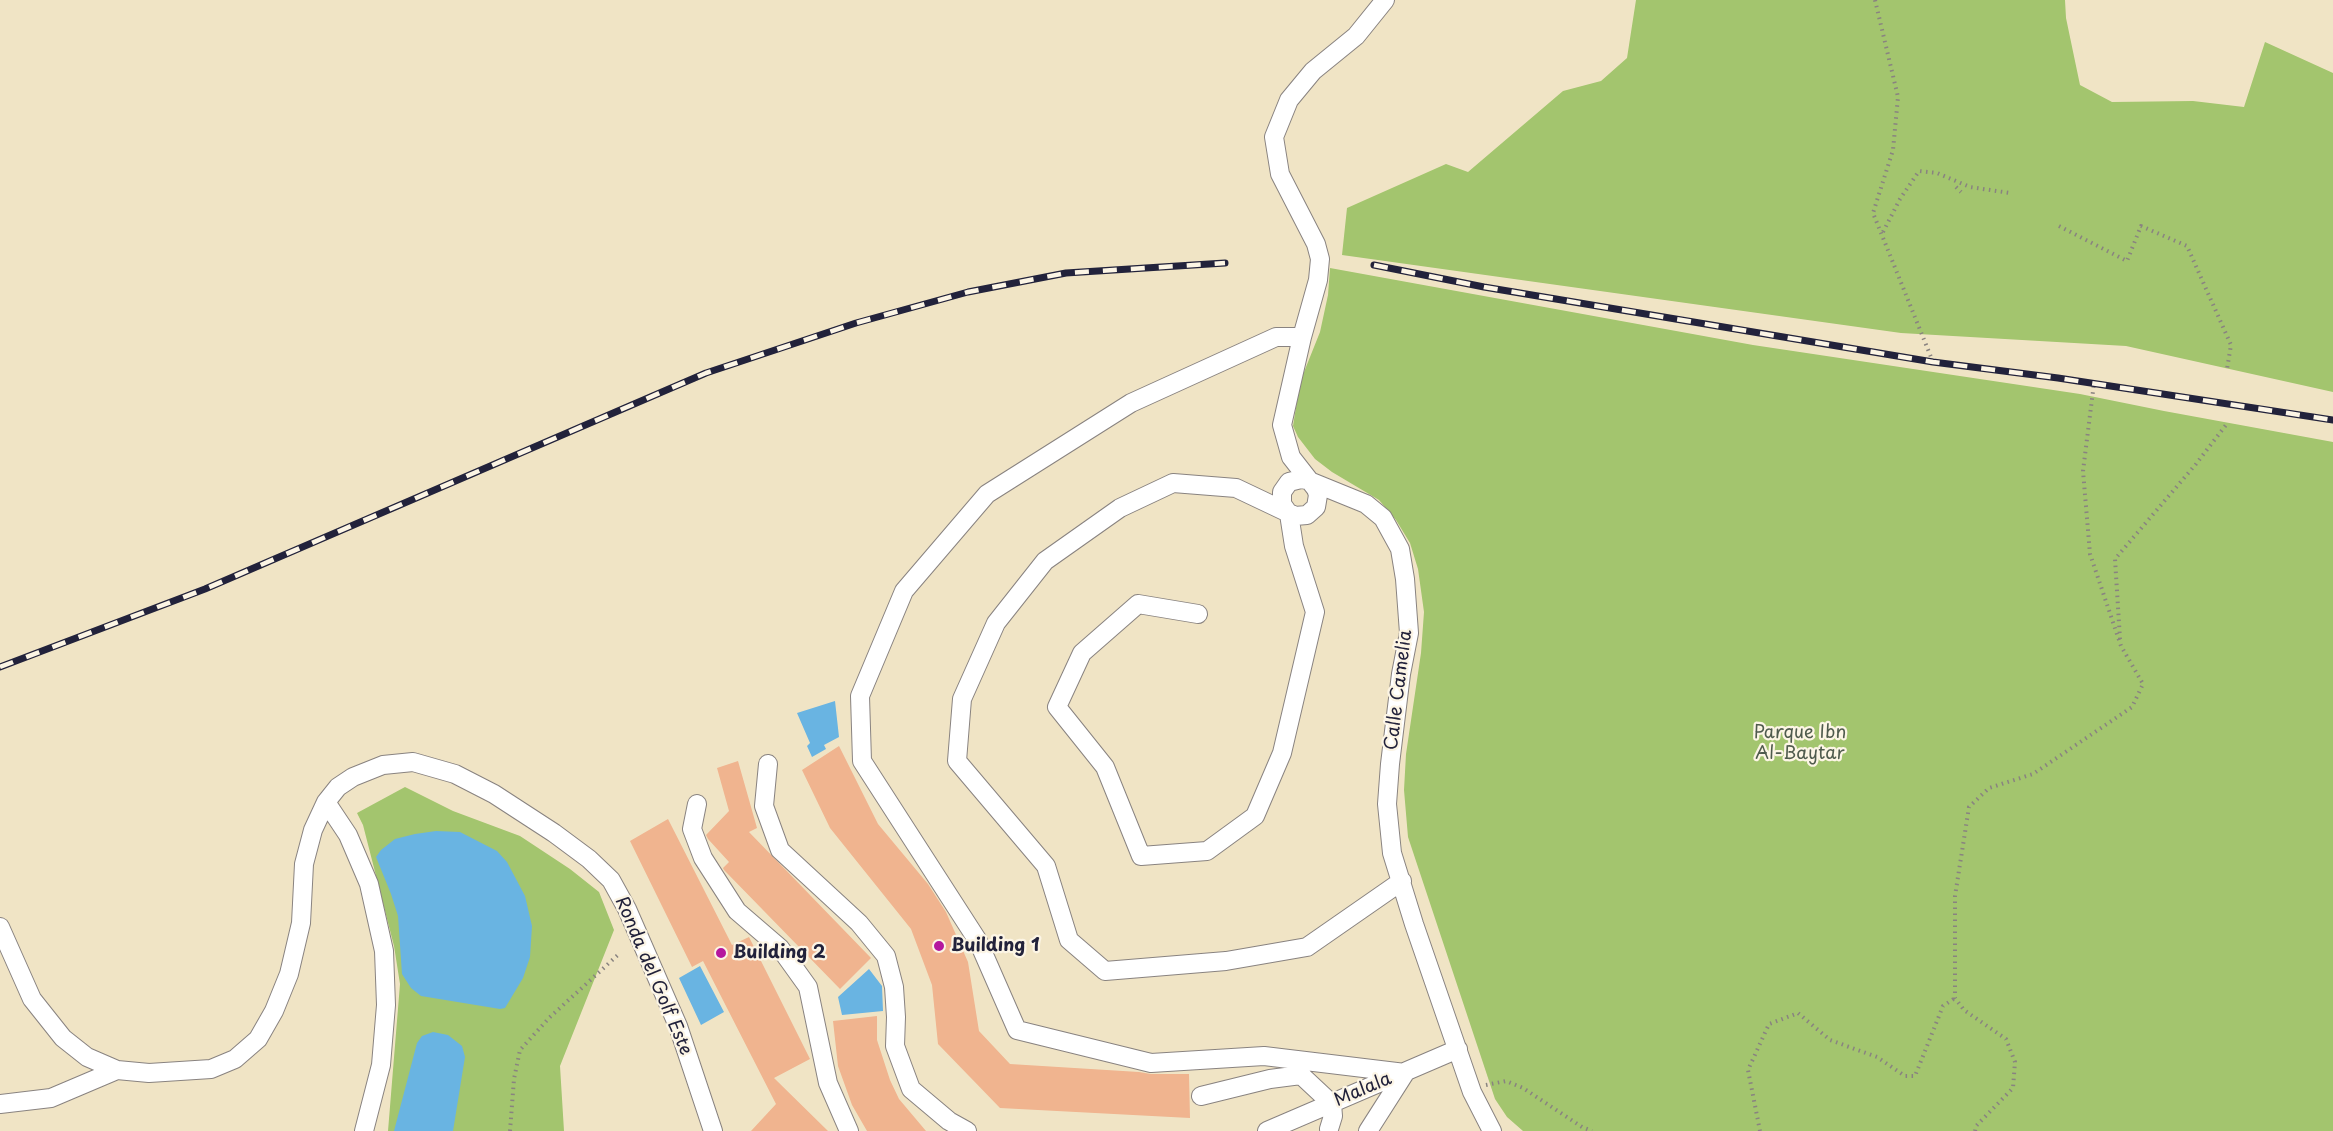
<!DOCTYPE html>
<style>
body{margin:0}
canvas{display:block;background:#f0e4c5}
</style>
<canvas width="2333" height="1131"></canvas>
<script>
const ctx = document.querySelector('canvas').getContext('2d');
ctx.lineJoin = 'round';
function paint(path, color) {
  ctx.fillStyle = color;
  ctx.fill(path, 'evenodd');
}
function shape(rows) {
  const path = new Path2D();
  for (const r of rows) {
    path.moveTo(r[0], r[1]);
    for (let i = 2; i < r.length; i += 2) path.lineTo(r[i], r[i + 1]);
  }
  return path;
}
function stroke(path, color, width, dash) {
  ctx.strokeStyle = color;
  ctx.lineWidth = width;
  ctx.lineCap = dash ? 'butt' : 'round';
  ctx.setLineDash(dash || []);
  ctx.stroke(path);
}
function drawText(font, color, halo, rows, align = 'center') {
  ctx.font = font + ' "Playpen Sans",sans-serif';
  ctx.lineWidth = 4.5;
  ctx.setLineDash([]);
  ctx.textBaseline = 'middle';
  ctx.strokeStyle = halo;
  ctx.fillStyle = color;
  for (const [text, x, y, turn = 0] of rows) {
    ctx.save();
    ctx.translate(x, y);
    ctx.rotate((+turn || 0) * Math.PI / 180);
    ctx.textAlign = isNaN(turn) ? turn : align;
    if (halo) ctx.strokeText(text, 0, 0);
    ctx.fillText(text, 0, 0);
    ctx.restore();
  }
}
paint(shape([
 [1636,0,2065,0,2066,18,2080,85,2112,102,2193,101,2244,107,2265,42,2333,73,2333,392,2126,346,1901,333,1342,255,1347,208,1446,164,1468,172,1563,91,1601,81,1627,58],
 [1330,268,1753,345,2080,394,2164,411,2333,442,2333,1131,1523,1131,1507,1117,1495,1099,1408,837,1404,790,1406,754,1421,653,1424,612,1418,569,1410,543,1396,520,1379,500,1332,472,1315,459,1298,437,1293,426,1300,382,1320,332,1328,295],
 [405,787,453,811,520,836,570,869,599,892,614,930,560,1066,564,1131,388,1131,400,984,394,946,363,825,357,813]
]), '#a3c56e');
paint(shape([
 [835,701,839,737,824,745,826,749,812,757,807,746,810,743,797,713],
 [436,831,460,832,497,851,507,862,525,896,532,926,530,957,523,978,505,1008,500,1009,421,996,411,988,402,974,398,916,391,894,376,857,381,850,395,839,415,834],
 [700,966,724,1012,701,1025,679,978],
 [869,969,882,986,883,1011,842,1015,838,997],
 [433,1032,448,1035,462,1046,465,1057,453,1131,394,1131,417,1043,422,1036]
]), '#69b4e2');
paint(shape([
 [839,746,878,824,928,884,946,912,968,962,979,1031,1010,1064,1139,1072,1151,1074,1189,1074,1190,1118,1000,1108,938,1044,932,985,911,929,830,828,802,770],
 [738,761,757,828,749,832,871,958,840,989,724,870,723,868,729,862,708,839,706,835,729,811,717,768],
 [668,819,732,945,749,937,810,1059,774,1078,828,1131,751,1131,776,1104,703,961,692,967,630,841],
 [877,1016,877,1040,890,1080,899,1099,926,1131,867,1131,852,1105,838,1066,833,1021]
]), '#f0b48f');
const minor = shape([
 [1385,0,1356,36,1313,71,1289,100,1274,137,1280,174,1316,244,1320,259,1318,280,1302,337,1282,425,1291,457,1316,489,1318,495,1316,507,1307,515,1295,516,1236,488,1173,483,1120,508,1045,561,996,623,962,699,957,761,1046,866,1069,940,1105,971,1226,961,1307,947,1402,881],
 [1302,337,1276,337,1131,403,987,494,904,591,860,696,862,761,978,941,1017,1030,1151,1063,1264,1056,1405,1073,1368,1131],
 [1289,514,1282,504,1282,492,1289,482,1301,479,1307,480,1366,504,1383,518,1400,549,1405,579,1409,633,1401,674,1390,764,1387,804,1392,853,1414,924,1472,1092,1492,1131],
 [1198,614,1138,604,1082,653,1057,707,1105,767,1141,856,1207,851,1255,816,1282,753,1315,612,1294,546,1289,514],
 [768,764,764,806,780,850,859,923,886,956,894,987,896,1017,895,1046,911,1089,949,1121,967,1131],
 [326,802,348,835,369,884,384,951,386,1005,381,1065,364,1131],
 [697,804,692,829,703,858,737,911,780,948,808,987,828,1083,849,1131],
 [0,927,32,999,63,1038,87,1057,117,1070,149,1073,211,1069,235,1059,258,1039,274,1011,289,974,301,923,304,864,313,830,326,802,338,787,353,777,383,765,413,762,455,774,494,794,554,833,589,859,611,880,627,909,678,1026,713,1131],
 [1201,1096,1270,1079,1301,1075,1332,1104,1333,1116,1329,1129],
 [0,1104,51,1098,117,1070],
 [1267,1131,1458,1049]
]);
stroke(minor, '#898380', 20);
stroke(shape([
 [1875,0,1898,97,1893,150,1873,213,1933,362],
 [1956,187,1961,192],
 [2059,226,2127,261,2141,226,2187,246,2231,345,2227,369],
 [1883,232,1900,199,1919,171,1937,173,1970,187,2010,193],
 [2120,639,2115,559,2196,464,2226,425],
 [1486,1085,1506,1081,1523,1088,1582,1127,1592,1131],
 [510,1131,514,1079,520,1050,549,1018,620,953],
 [1760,1131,1748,1070,1769,1024,1798,1013,1830,1040,1877,1057,1905,1076,1915,1076,1943,1006,1955,998],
 [1975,1131,1976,1126,2013,1088,2015,1062,2006,1039,1964,1010,1955,998,1955,896,1969,807,1989,788,2033,774,2132,707,2143,684,2121,646,2090,554,2083,471,2094,383]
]), '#898380', 4, [1.5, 4.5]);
stroke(minor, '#fff', 18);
const rail = shape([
 [1374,265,1484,287,1933,362,2058,378,2333,420],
 [0,667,205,589,706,373,856,323,968,292,1066,273,1225,263]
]);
stroke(rail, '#22223b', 7);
stroke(rail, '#fcf5e5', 4.5, [14]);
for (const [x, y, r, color] of [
 [939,946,6,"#b5179e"],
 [721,953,6,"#b5179e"]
]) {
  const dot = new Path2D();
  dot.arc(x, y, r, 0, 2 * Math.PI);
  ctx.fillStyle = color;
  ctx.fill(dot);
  stroke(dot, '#fcf5e5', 2);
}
drawText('18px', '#22223b', '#fcf5e5', [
 ["Calle Camelia",1399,690,-83],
 ["Ronda del Golf Este",653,976,67],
 ["Malala",1363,1090,-23]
]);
drawText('18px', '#4f5b4d', '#fcf5e5', [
 ["Parque Ibn",1800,733],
 ["Al-Baytar",1800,754]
]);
drawText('bold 18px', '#22223b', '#fcf5e5', [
 ["Building 1",951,946],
 ["Building 2",733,953]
], 'left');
</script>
